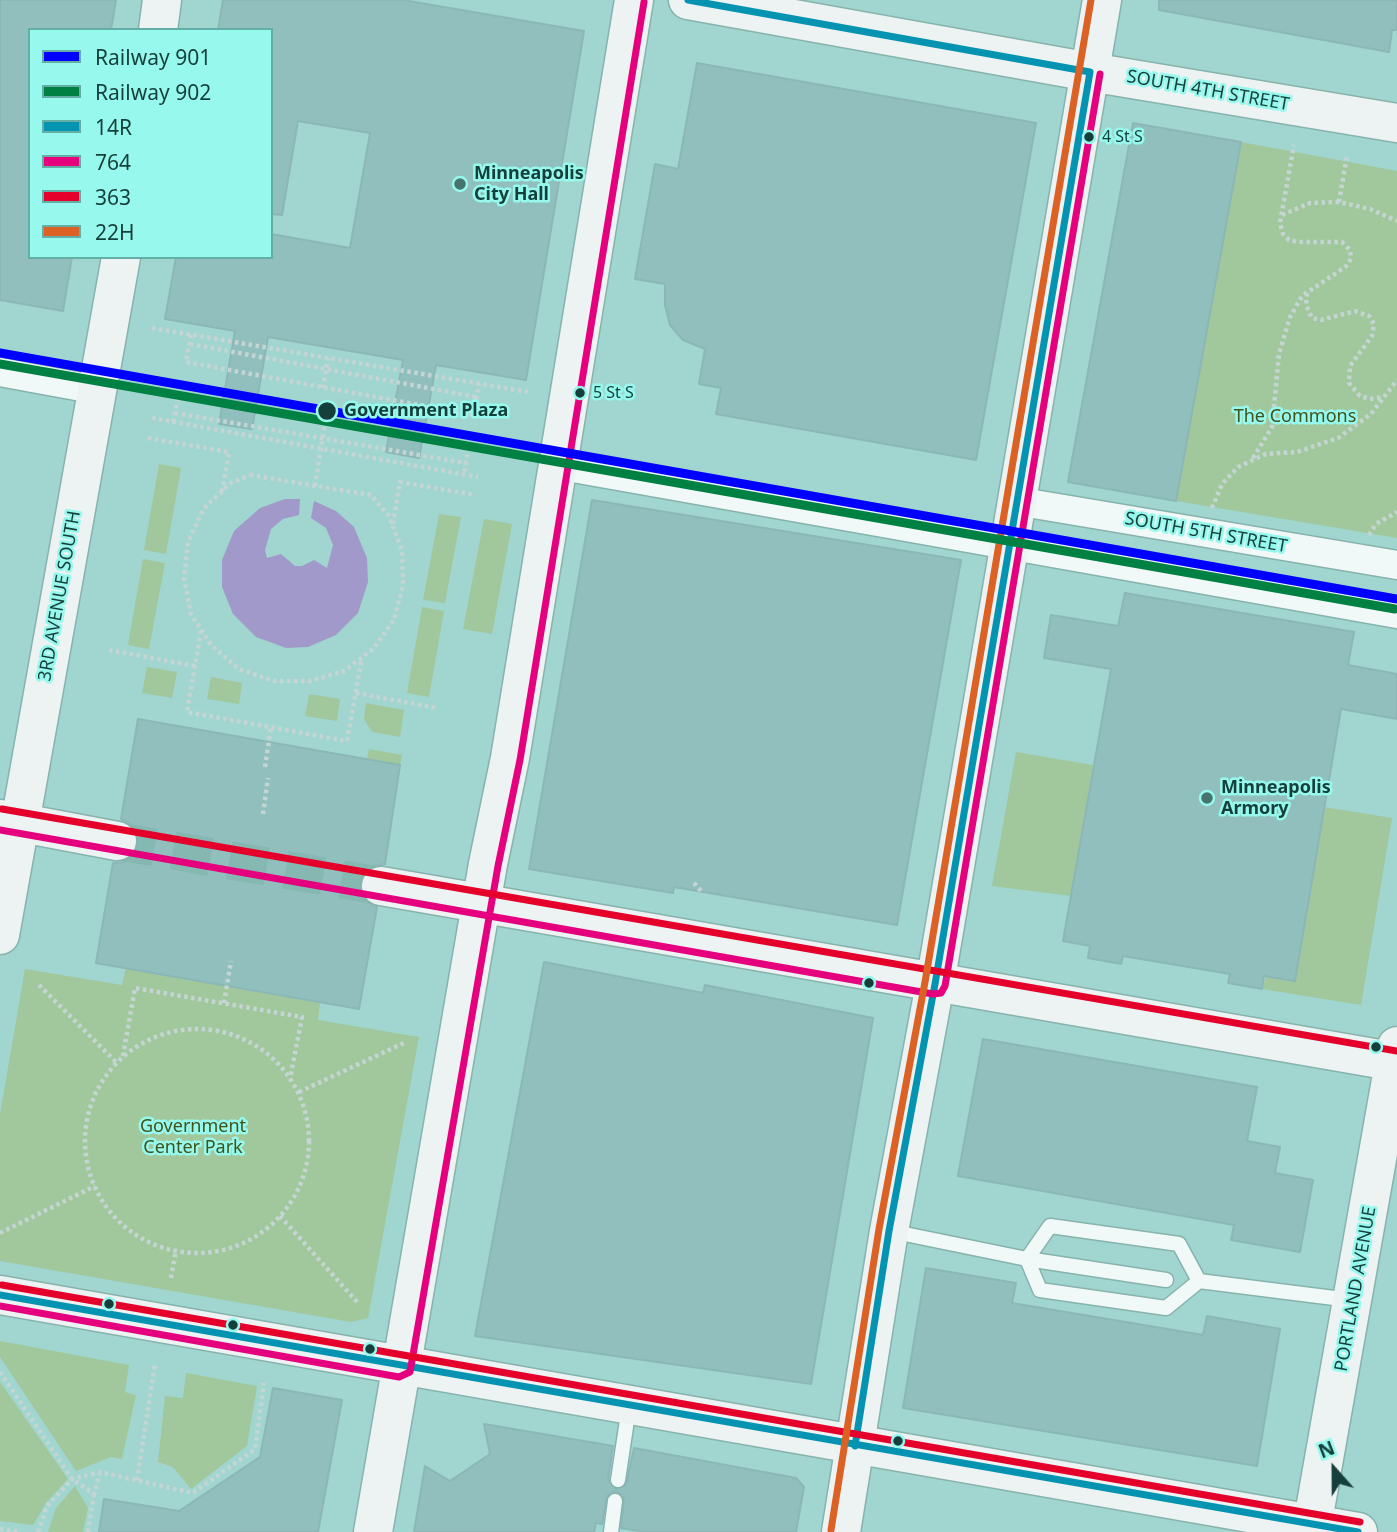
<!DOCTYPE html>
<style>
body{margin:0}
#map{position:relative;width:1397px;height:1532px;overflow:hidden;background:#a0d6cf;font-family:"Noto Sans",sans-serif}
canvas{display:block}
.legend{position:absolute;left:28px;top:28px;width:245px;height:231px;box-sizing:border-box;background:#97f9ed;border:2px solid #63afa6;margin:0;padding:9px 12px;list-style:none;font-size:21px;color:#153f3b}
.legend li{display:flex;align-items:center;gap:14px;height:35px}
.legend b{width:35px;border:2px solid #63afa6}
.north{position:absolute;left:1299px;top:1434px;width:70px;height:70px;-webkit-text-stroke:5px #97f9ed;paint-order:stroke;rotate:339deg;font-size:19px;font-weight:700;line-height:28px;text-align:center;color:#153f3b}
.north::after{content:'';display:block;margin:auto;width:24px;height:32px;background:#153f3b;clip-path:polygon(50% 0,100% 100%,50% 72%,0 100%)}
</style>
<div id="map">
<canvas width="1397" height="1532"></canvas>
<ul class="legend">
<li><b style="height:9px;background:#00f"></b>Railway 901</li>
<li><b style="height:9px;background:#008144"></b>Railway 902</li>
<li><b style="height:9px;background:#0494b1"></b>14R</li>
<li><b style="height:9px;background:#e5007d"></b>764</li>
<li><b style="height:9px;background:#e4002b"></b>363</li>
<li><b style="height:9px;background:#dc6124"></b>22H</li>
</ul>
<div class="north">N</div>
</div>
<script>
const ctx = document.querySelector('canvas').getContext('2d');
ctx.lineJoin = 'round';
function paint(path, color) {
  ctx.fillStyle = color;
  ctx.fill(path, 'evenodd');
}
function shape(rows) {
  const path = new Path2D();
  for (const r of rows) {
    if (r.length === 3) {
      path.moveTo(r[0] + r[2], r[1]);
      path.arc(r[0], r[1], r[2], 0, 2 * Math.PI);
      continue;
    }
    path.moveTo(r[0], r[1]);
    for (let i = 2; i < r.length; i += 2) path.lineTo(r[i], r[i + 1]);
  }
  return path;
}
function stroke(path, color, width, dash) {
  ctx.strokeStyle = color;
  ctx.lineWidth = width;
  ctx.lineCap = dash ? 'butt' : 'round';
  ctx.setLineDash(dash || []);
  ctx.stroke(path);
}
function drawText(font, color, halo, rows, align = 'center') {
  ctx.font = font + ' "Noto Sans",sans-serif';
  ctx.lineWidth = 5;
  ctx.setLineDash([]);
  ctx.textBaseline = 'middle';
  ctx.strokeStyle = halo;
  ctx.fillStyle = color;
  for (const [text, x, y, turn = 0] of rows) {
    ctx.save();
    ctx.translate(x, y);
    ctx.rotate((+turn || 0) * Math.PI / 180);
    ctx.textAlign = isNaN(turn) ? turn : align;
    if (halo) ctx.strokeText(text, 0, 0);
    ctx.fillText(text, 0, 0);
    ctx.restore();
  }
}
paint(shape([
 [1241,142,1397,171,1397,538,1176,501],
 [159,464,181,468,166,554,144,550],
 [439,514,461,517,445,603,423,600],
 [484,519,512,524,492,634,463,629],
 [143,559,165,563,149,649,128,645],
 [422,607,444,611,429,697,407,693],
 [147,667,177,672,172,698,142,693],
 [211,677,242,683,239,704,207,699],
 [309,694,340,699,337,721,305,716],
 [366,703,404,710,400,737,372,732,364,719],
 [369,749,402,755,400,765,367,759],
 [1016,752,1093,765,1071,896,992,886],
 [1324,807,1392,818,1361,1005,1262,989],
 [245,964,241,989,320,1003,318,1020,419,1037,368,1318,351,1322,0,1261,0,1114,25,969,122,985,126,968,212,983],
 [0,1341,129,1365,125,1392,136,1395,122,1459,111,1457,76,1471,0,1357],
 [186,1373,257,1386,247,1446,191,1489,173,1467,158,1462,165,1396,183,1398],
 [0,1382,68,1479,46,1503,33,1525,0,1521],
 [75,1486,88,1508,83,1532,48,1532,56,1508]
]), '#a1c89c');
paint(shape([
 [285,499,300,499,299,515,283,519,271,529,265,550,267,558,281,554,295,566,302,566,314,560,327,568,333,545,326,528,311,518,314,501,336,511,354,527,367,558,368,582,358,613,336,635,308,647,286,648,256,637,233,614,222,587,222,560,234,531,260,508]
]), '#a199ca');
const building = shape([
 [0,0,116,0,111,30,30,30,30,257,72,257,63,311,0,300,0,0],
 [223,0,403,0,584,31,526,380,436,365,419,458,386,452,403,360,268,337,252,429,219,424,235,331,165,319,176,257,271,257,271,234,350,248,370,133,298,121,282,215,271,214,271,30,218,30,223,0],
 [1159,0,1397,0,1397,30,1392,30,1389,52,1159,10,1159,0],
 [697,63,1036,123,976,460,716,414,721,388,699,384,705,349,683,340,670,325,665,305,665,284,635,279,655,164,678,169,697,63],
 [1133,123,1241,142,1176,501,1068,482,1133,123],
 [592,500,961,560,897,925,674,887,673,893,529,869,592,500],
 [1125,593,1354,632,1348,665,1397,674,1397,719,1341,709,1295,981,1264,976,1262,989,1228,983,1230,974,1123,956,1121,964,1088,958,1090,946,1063,941,1111,669,1044,658,1051,615,1118,626,1125,593],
 [138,719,400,765,385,864,373,866,365,872,359,883,361,894,367,902,377,907,359,1009,96,963,113,863,124,862,133,856,139,844,138,834,132,825,121,819,138,719],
 [544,962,703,993,705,985,873,1018,811,1384,475,1336,544,962],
 [983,1039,1257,1087,1247,1141,1280,1147,1275,1173,1313,1180,1300,1252,1231,1240,1234,1225,958,1176,983,1039],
 [926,1268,1016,1283,1012,1303,1203,1335,1207,1316,1280,1329,1257,1466,903,1408,926,1268],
 [273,1388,342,1400,318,1532,99,1532,104,1499,179,1511,260,1457,273,1388],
 [484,1424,613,1446,608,1479,616,1489,626,1485,634,1448,796,1478,804,1487,796,1532,645,1532,621,1528,624,1498,616,1491,607,1496,602,1524,596,1523,594,1532,414,1532,425,1466,450,1481,490,1454,484,1424]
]);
paint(building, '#90bfbe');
stroke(building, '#8bb7b6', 2);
stroke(shape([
 [117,841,381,886]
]), '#84b8b1', 38, [38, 19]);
const lane = shape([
 [890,1231,1027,1259,1050,1226,1179,1244,1199,1281,1350,1300],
 [1027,1259,1040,1290,1166,1308,1199,1281],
 [1027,1259,1166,1280],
 [618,1480,629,1407],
 [611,1532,615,1501]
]);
const street = shape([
 [0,372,98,390],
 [556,465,1397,614],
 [1016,501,1397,565]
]);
const secondary = shape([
 [688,0,1090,72,1397,123],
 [158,30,162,0],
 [0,819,117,841],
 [381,886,1397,1062],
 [0,935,121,257],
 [0,1295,1358,1532],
 [373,1532,488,864,510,758,634,0],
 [841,1532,889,1231,935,984,1102,0],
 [1311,1532,1397,1046]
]);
stroke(lane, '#87b3ad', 17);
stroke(street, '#87b3ad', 31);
stroke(secondary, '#87b3ad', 41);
stroke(shape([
 [1339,202,1347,155],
 [1282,215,1310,203,1339,202,1370,209,1397,221],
 [1307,293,1306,305,1312,318,1321,320,1355,311,1369,316,1374,324,1372,336,1350,366,1349,383,1360,396,1370,399,1384,397],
 [152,328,528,392],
 [191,335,186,362,474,415,479,384],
 [190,344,477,397],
 [323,388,328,358],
 [175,413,466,463],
 [152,418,478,477],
 [173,422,178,397,469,446,464,474],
 [148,438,229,452,222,491],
 [1253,458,1272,427,1279,354,1290,317,1302,296,1348,265,1351,258,1350,250,1342,242,1298,242,1289,240,1283,234,1280,223,1294,145],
 [250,475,371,495,389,516,402,550,403,585,394,620,373,649,344,671,310,681,274,681,239,669,211,645,191,614,184,578,188,542,204,508,231,483,250,475],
 [315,486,325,422],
 [1212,508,1222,484,1238,467,1266,454,1297,452,1338,438,1371,414,1397,380],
 [393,524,400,482,475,495],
 [1369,535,1376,524,1397,512],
 [201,631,187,712,347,741,362,658],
 [109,650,195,666],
 [356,693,437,708],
 [265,767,271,727],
 [263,814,268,778],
 [694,883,702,892],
 [39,985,117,1063],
 [224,1003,231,961],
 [197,1141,112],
 [123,1056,135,988,302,1017,290,1079],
 [299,1092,406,1042],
 [280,1216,359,1304],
 [0,1233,95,1186],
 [171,1278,176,1250],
 [0,1372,72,1479,94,1494,100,1473],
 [137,1480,155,1364],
 [0,1529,19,1532],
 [38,1532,47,1506,72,1479,100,1472,193,1493,255,1449,264,1383],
 [88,1532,94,1494]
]), '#c4d5d3', 4.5, [3.5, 3.5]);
stroke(lane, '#f1f9f8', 14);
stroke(street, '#f1f9f8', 28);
stroke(secondary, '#edf2f2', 38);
stroke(shape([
 [688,0,1090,72,935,984,889,1231,855,1446],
 [0,1295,1358,1532]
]), '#0494b1', 7);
stroke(shape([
 [0,830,933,994,941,993,945,986,1100,74],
 [0,1306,399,1377,410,1372,498,866,520,760,644,2]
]), '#e5007d', 7);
stroke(shape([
 [2,809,1397,1051],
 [2,1285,1360,1522]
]), '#e4002b', 7);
stroke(shape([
 [831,1530,879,1229,925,982,1091,0]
]), '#dc6124', 7);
stroke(shape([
 [0,353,1397,599]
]), '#00f', 9);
stroke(shape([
 [0,364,1395,609]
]), '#008144', 9);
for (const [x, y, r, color] of [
 [1089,137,6,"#153f3b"],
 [460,184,7,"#46746f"],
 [580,393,6,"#153f3b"],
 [327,411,10,"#153f3b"],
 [1207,798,7,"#46746f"],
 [869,983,6,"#153f3b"],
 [1376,1047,6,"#153f3b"],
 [109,1304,6,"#153f3b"],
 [233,1325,6,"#153f3b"],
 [370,1349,6,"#153f3b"],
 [898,1441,6,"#153f3b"]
]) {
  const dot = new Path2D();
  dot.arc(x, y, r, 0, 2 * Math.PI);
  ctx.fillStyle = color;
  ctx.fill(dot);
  stroke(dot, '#97f9ed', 2.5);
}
drawText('16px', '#153f3b', '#97f9ed', [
 ["4 St S",1102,137],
 ["5 St S",593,393]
], 'left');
drawText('18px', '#153f3b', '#97f9ed', [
 ["SOUTH 4TH STREET",1208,91,10],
 ["SOUTH 5TH STREET",1206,533,10],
 ["3RD AVENUE SOUTH",60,596,-80],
 ["PORTLAND AVENUE",1356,1289,-80]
]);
drawText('bold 18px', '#153f3b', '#97f9ed', [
 ["Minneapolis",474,174],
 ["City Hall",474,195],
 ["Minneapolis",1221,788],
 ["Armory",1221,809]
], 'left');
drawText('bold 18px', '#153f3b', '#97f9ed', [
 ["Government Plaza",344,411]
], 'left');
drawText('18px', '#41531a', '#97f9ed', [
 ["The Commons",1295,417],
 ["Government",193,1127],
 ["Center Park",193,1148]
]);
</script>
